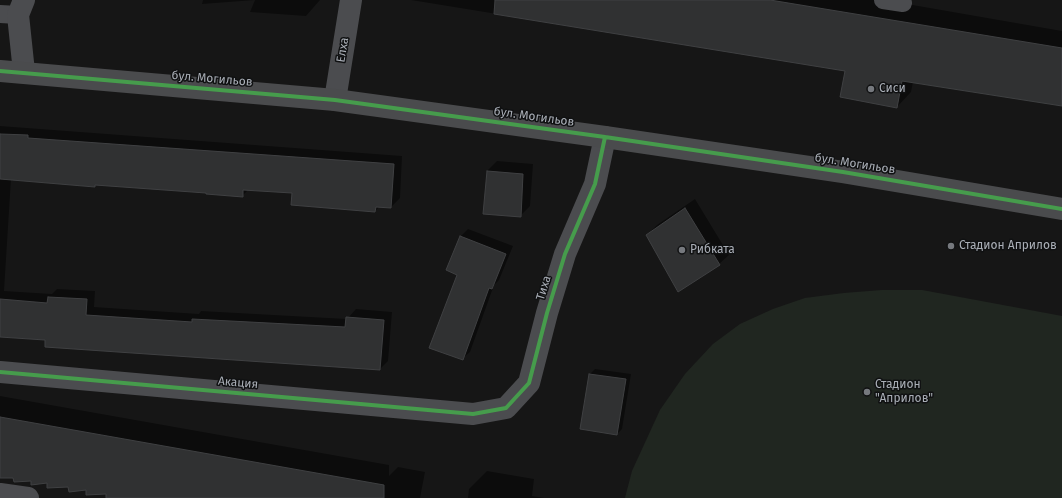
<!DOCTYPE html>
<meta charset="utf-8">
<style>
body{margin:0}
canvas{display:block;background:#161616}
</style>
<canvas width="1062" height="498"></canvas>
<script>
const ctx = document.querySelector('canvas').getContext('2d');
ctx.lineJoin = 'round';
function paint(path, color) {
  ctx.fillStyle = color;
  ctx.fill(path, 'evenodd');
}
function shape(rows) {
  const path = new Path2D();
  for (const r of rows) {
    path.moveTo(r[0], r[1]);
    for (let i = 2; i < r.length; i += 2) path.lineTo(r[i], r[i + 1]);
  }
  return path;
}
function stroke(path, color, width, dash) {
  ctx.strokeStyle = color;
  ctx.lineWidth = width;
  ctx.lineCap = dash ? 'butt' : 'round';
  ctx.setLineDash(dash || []);
  ctx.stroke(path);
}
function drawText(font, color, halo, rows, align = 'center') {
  ctx.font = font + ' "Fira Sans",sans-serif';
  ctx.lineWidth = 3;
  ctx.setLineDash([]);
  ctx.textBaseline = 'middle';
  ctx.strokeStyle = halo;
  ctx.fillStyle = color;
  for (const [text, x, y, turn = 0] of rows) {
    ctx.save();
    ctx.translate(x, y);
    ctx.rotate((+turn || 0) * Math.PI / 180);
    ctx.textAlign = isNaN(turn) ? turn : align;
    if (halo) ctx.strokeText(text, 0, 0);
    ctx.fillText(text, 0, 0);
    ctx.restore();
  }
}
paint(shape([
 [882,290,922,290,1062,316,1062,498,625,498,632,471,660,410,685,374,713,344,740,324,773,309,805,298,844,293]
]), '#202620');
paint(shape([
 [203,0,320,0,306,16,250,12,255,0,202,4],
 [411,0,884,0,1062,31,1062,105,913,82,911,92,897,107,847,71],
 [0,126,402,156,400,198,391,207,380,206,375,211,293,192,249,189,242,196,207,192,97,184,95,186,11,179,4,291,52,294,57,289,95,291,94,307,199,314,201,311,347,319,356,309,392,312,388,361,380,369,0,336],
 [497,161,533,164,530,206,520,216,487,171],
 [695,199,729,255,719,264,647,235,657,225],
 [468,229,513,246,499,280,494,285,470,352,462,359,458,274,447,270,461,236],
 [595,369,631,374,622,429,617,434,582,428,590,374],
 [0,396,389,465,389,476,398,467,425,472,420,498,125,498,106,493,14,476,0,477],
 [487,471,534,479,532,496,544,498,468,498,469,489]
]), '#0007');
const building = shape([
 [495,0,770,0,1062,48,1062,106,902,81,897,108,840,97,845,71,494,14,495,0],
 [0,134,28,135,28,138,394,164,391,208,376,207,375,212,291,205,292,193,243,190,243,197,206,194,206,193,95,185,95,187,0,179,0,134],
 [487,171,523,174,521,217,483,214,487,171],
 [685,208,720,265,678,292,646,235,685,208],
 [460,236,506,254,492,289,489,288,463,360,429,348,457,275,446,270,460,236],
 [48,297,87,299,86,315,192,322,192,319,345,327,346,317,384,320,380,370,45,347,45,340,0,337,0,299,47,303,48,297],
 [589,374,626,379,617,435,580,429,589,374],
 [0,417,384,485,384,498,106,498,106,494,86,495,86,490,69,492,68,487,47,488,47,483,31,485,31,481,14,482,13,478,0,478,0,417]
]);
paint(building, '#303132');
stroke(building, '#3f4042', 1);
stroke(shape([
 [883,0,903,3],
 [0,14,18,15]
]), '#4b4c4f', 18);
stroke(shape([
 [24,0,18,15,24,72],
 [335,100,351,0],
 [0,372,473,414,506,408,529,383,547,313,565,254,595,184,605,137],
 [0,494,28,498]
]), '#4b4c4f', 22);
stroke(shape([
 [0,71,335,100,605,137,843,172,1062,209]
]), '#4a4b4d', 22);
stroke(shape([
 [0,71,335,100,605,137,843,172,1062,209],
 [0,372,473,414,506,408,529,383,547,313,565,254,595,184,605,137]
]), '#469c4c', 4);
for (const [x, y, r, color] of [
 [871,89,4,"#76797e"],
 [951,246,4,"#76797e"],
 [682,250,4,"#76797e"],
 [867,392,4,"#76797e"]
]) {
  const dot = new Path2D();
  dot.arc(x, y, r, 0, 2 * Math.PI);
  ctx.fillStyle = color;
  ctx.fill(dot);
  stroke(dot, '#101112', 1.5);
}
drawText('12px', '#a9aeb6', '#101112', [
 ["Елха",343,50,-81],
 ["бул. Могильов",212,79,5],
 ["бул. Могильов",534,117,8],
 ["бул. Могильов",855,164,9],
 ["Тиха",544,288,-73],
 ["Акация",238,383,5]
]);
drawText('12px', '#a9aeb6', '#101112', [
 ["Сиси",879,89],
 ["Стадион Априлов",959,246],
 ["Рибката",690,250],
 ["Стадион",875,385],
 ["\"Априлов\"",875,399]
], 'left');
</script>
